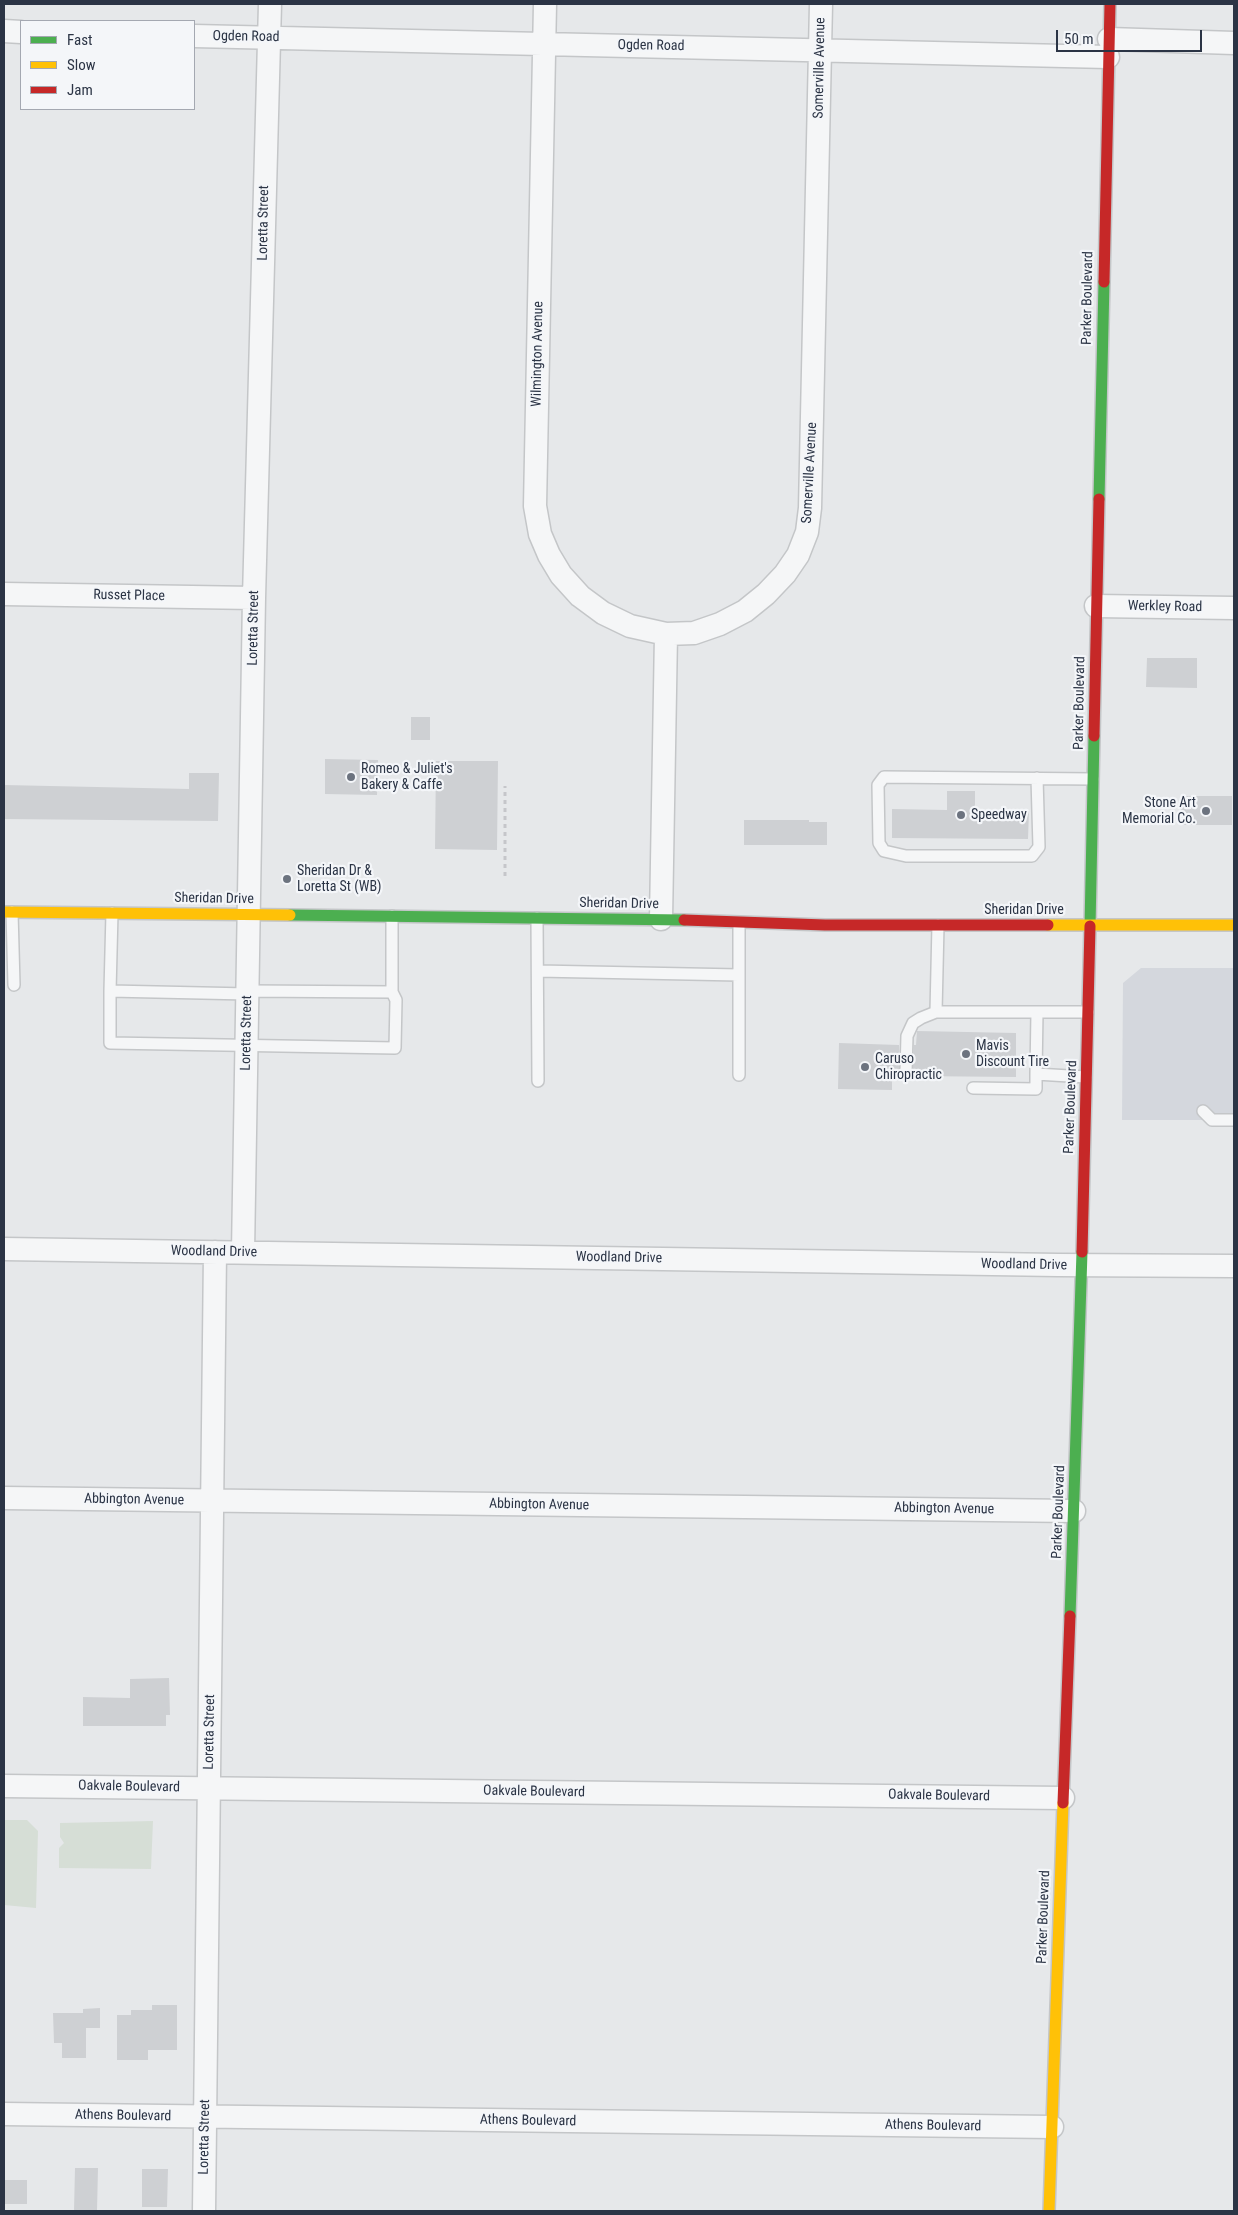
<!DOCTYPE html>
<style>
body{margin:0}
#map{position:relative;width:1238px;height:2215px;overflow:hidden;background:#e6e8ea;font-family:"Roboto Condensed",sans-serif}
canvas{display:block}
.frame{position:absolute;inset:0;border:5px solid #2b3445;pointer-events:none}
.legend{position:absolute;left:20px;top:20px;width:175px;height:90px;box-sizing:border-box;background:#f4f6f9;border:1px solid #a4a8b1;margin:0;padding:6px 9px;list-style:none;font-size:15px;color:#2b3445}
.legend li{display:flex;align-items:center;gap:10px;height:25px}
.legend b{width:25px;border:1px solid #a4a8b1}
.scale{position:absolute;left:1056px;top:30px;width:146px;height:22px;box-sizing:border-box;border:2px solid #2b3445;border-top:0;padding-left:6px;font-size:15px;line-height:18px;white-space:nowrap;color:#2b3445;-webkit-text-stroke:4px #f4f6f9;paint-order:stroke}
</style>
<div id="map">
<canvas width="1238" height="2215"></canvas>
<div class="frame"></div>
<ul class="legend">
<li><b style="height:6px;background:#4caf50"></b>Fast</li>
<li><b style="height:6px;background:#ffc107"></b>Slow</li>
<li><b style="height:6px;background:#c62828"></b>Jam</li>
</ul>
<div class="scale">50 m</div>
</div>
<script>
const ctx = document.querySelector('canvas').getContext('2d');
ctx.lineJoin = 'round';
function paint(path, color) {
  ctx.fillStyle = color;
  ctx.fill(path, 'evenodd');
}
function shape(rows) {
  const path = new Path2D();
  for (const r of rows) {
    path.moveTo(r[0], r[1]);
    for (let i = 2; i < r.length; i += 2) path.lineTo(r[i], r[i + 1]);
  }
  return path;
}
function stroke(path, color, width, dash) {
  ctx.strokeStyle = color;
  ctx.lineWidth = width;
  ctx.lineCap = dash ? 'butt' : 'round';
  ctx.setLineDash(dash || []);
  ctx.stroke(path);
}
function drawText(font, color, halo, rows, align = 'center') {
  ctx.font = font + ' "Roboto Condensed",sans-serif';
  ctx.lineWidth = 4.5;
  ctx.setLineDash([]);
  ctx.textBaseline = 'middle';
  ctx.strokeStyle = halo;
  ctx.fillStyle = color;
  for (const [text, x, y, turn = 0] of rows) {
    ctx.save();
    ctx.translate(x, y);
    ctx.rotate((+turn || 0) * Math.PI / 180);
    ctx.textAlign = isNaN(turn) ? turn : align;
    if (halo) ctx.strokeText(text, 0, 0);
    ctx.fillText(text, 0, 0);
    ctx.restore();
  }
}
paint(shape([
 [1141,968,1234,968,1234,1120,1122,1120,1123,983]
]), '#d4d7dd');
paint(shape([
 [4,1820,27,1820,38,1831,36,1908,4,1905],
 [153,1821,151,1869,59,1868,59,1848,64,1843,60,1837,60,1823]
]), '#d6ded6');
paint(shape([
 [1147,658,1197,658,1197,688,1146,687],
 [411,717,430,717,430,740,411,740],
 [325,759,378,760,377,795,325,794],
 [436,761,498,761,497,850,435,849],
 [189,773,219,773,218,821,4,819,4,785,189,789],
 [947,791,975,791,975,810,1029,811,1028,839,892,838,892,809,947,810],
 [1181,796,1232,796,1232,825,1181,825],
 [744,820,809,820,809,822,827,822,827,845,744,845],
 [917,1031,1016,1033,1016,1077,912,1076,914,1045,916,1045],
 [839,1043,899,1045,900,1076,892,1076,892,1090,838,1089],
 [169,1678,170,1715,166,1715,166,1726,83,1726,83,1697,130,1698,130,1679],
 [152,2005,177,2005,177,2050,148,2050,148,2060,117,2060,117,2015,131,2015,131,2010,152,2010],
 [100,2008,100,2028,86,2028,86,2058,62,2058,62,2043,54,2043,53,2013,83,2013,83,2009],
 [75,2168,98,2168,97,2211,74,2211],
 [142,2169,168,2169,167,2207,142,2207],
 [4,2180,27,2180,27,2204,4,2204]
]), '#ced0d3');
const lane = shape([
 [1037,778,1039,847,1032,856,906,856,884,851,879,843,878,785,884,777,1093,779],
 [12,912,14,985],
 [112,913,110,991,248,994],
 [537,918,538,1081],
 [938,925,936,1012,1088,1012],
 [538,971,739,975,739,1075],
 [739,975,739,923],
 [110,991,110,1043,395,1048,396,1000,392,992],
 [248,991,392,992,392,916],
 [1037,1012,1036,1074,1086,1077],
 [906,1072,907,1036,913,1023,921,1018,936,1012],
 [973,1088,1036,1089,1036,1074],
 [1203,1111,1212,1120,1234,1120]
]);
const street = shape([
 [545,4,535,506,540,534,549,555,561,575,580,596,603,613,630,626,666,634,694,633,720,624,745,611,766,594,785,574,798,555,807,532,810,508,821,4],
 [4,31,21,32],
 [194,36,1108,57],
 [1109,39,1234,43],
 [4,594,254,598],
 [1096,606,1234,608],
 [661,919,666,634],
 [4,1249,1058,1265,1234,1266],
 [243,1252,254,598,270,4],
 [4,1498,1074,1511],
 [4,1786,1063,1798],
 [4,2114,1052,2127],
 [204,2211,215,1252]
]);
const fast = shape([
 [1099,499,1104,282],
 [290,915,684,920],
 [1090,926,1094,736],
 [1070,1616,1082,1252]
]);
const slow = shape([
 [4,912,290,915],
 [1048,925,1234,925],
 [1049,2211,1063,1803]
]);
const jam = shape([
 [1104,282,1110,4],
 [1094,736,1099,499],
 [684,920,825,925,1048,925],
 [1082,1252,1090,926],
 [1063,1803,1070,1616]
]);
stroke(lane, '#c4c6c8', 14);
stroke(street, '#c4c6c8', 25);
stroke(fast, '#c4c6c8', 14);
stroke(slow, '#c4c6c8', 14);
stroke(jam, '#c4c6c8', 14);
stroke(shape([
 [505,876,505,786]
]), '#c5c6ca', 3, [4, 4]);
stroke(lane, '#f5f6f7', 11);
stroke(street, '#f5f6f7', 22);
stroke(fast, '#4caf50', 11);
stroke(slow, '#ffc107', 11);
stroke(jam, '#c62828', 11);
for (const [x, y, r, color] of [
 [351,777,5,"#6c737f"],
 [1206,811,5,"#6c737f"],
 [961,815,5,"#6c737f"],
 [287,879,5,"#6c737f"],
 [966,1054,5,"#6c737f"],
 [865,1067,5,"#6c737f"]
]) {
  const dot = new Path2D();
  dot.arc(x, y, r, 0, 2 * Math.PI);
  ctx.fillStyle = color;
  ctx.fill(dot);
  stroke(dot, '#f4f6f9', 2);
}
drawText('14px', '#2b3445', '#f4f6f9', [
 ["Ogden Road",246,37,1],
 ["Ogden Road",651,46,1],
 ["Somerville Avenue",820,68,-89],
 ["Loretta Street",264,223,-89],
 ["Parker Boulevard",1088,298,-89],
 ["Wilmington Avenue",538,354,-89],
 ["Somerville Avenue",810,473,-87],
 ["Russet Place",129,596,1],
 ["Werkley Road",1165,607,1],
 ["Loretta Street",254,628,-89],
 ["Parker Boulevard",1080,703,-89],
 ["Sheridan Drive",214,899,1],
 ["Sheridan Drive",619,904,1],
 ["Sheridan Drive",1024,910],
 ["Loretta Street",247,1033,-89],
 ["Parker Boulevard",1071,1107,-88],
 ["Woodland Drive",214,1252,1],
 ["Woodland Drive",619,1258,1],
 ["Woodland Drive",1024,1265,1],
 ["Abbington Avenue",134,1500,1],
 ["Abbington Avenue",539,1505,1],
 ["Abbington Avenue",944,1509,1],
 ["Parker Boulevard",1059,1512,-88],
 ["Loretta Street",210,1732,-89],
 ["Oakvale Boulevard",129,1787,1],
 ["Oakvale Boulevard",534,1792,1],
 ["Oakvale Boulevard",939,1796,1],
 ["Parker Boulevard",1044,1917,-88],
 ["Athens Boulevard",123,2116,1],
 ["Athens Boulevard",528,2121,1],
 ["Athens Boulevard",933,2126,1],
 ["Loretta Street",205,2137,-89]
]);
drawText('14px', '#2b3445', '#f4f6f9', [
 ["Romeo & Juliet's",361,769],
 ["Bakery & Caffe",361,785],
 ["Stone Art",1196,803,"right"],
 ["Memorial Co.",1196,819,"right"],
 ["Speedway",971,815],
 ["Sheridan Dr &",297,871],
 ["Loretta St (WB)",297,887],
 ["Mavis",976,1046],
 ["Discount Tire",976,1062],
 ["Caruso",875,1059],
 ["Chiropractic",875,1075]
], 'left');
</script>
